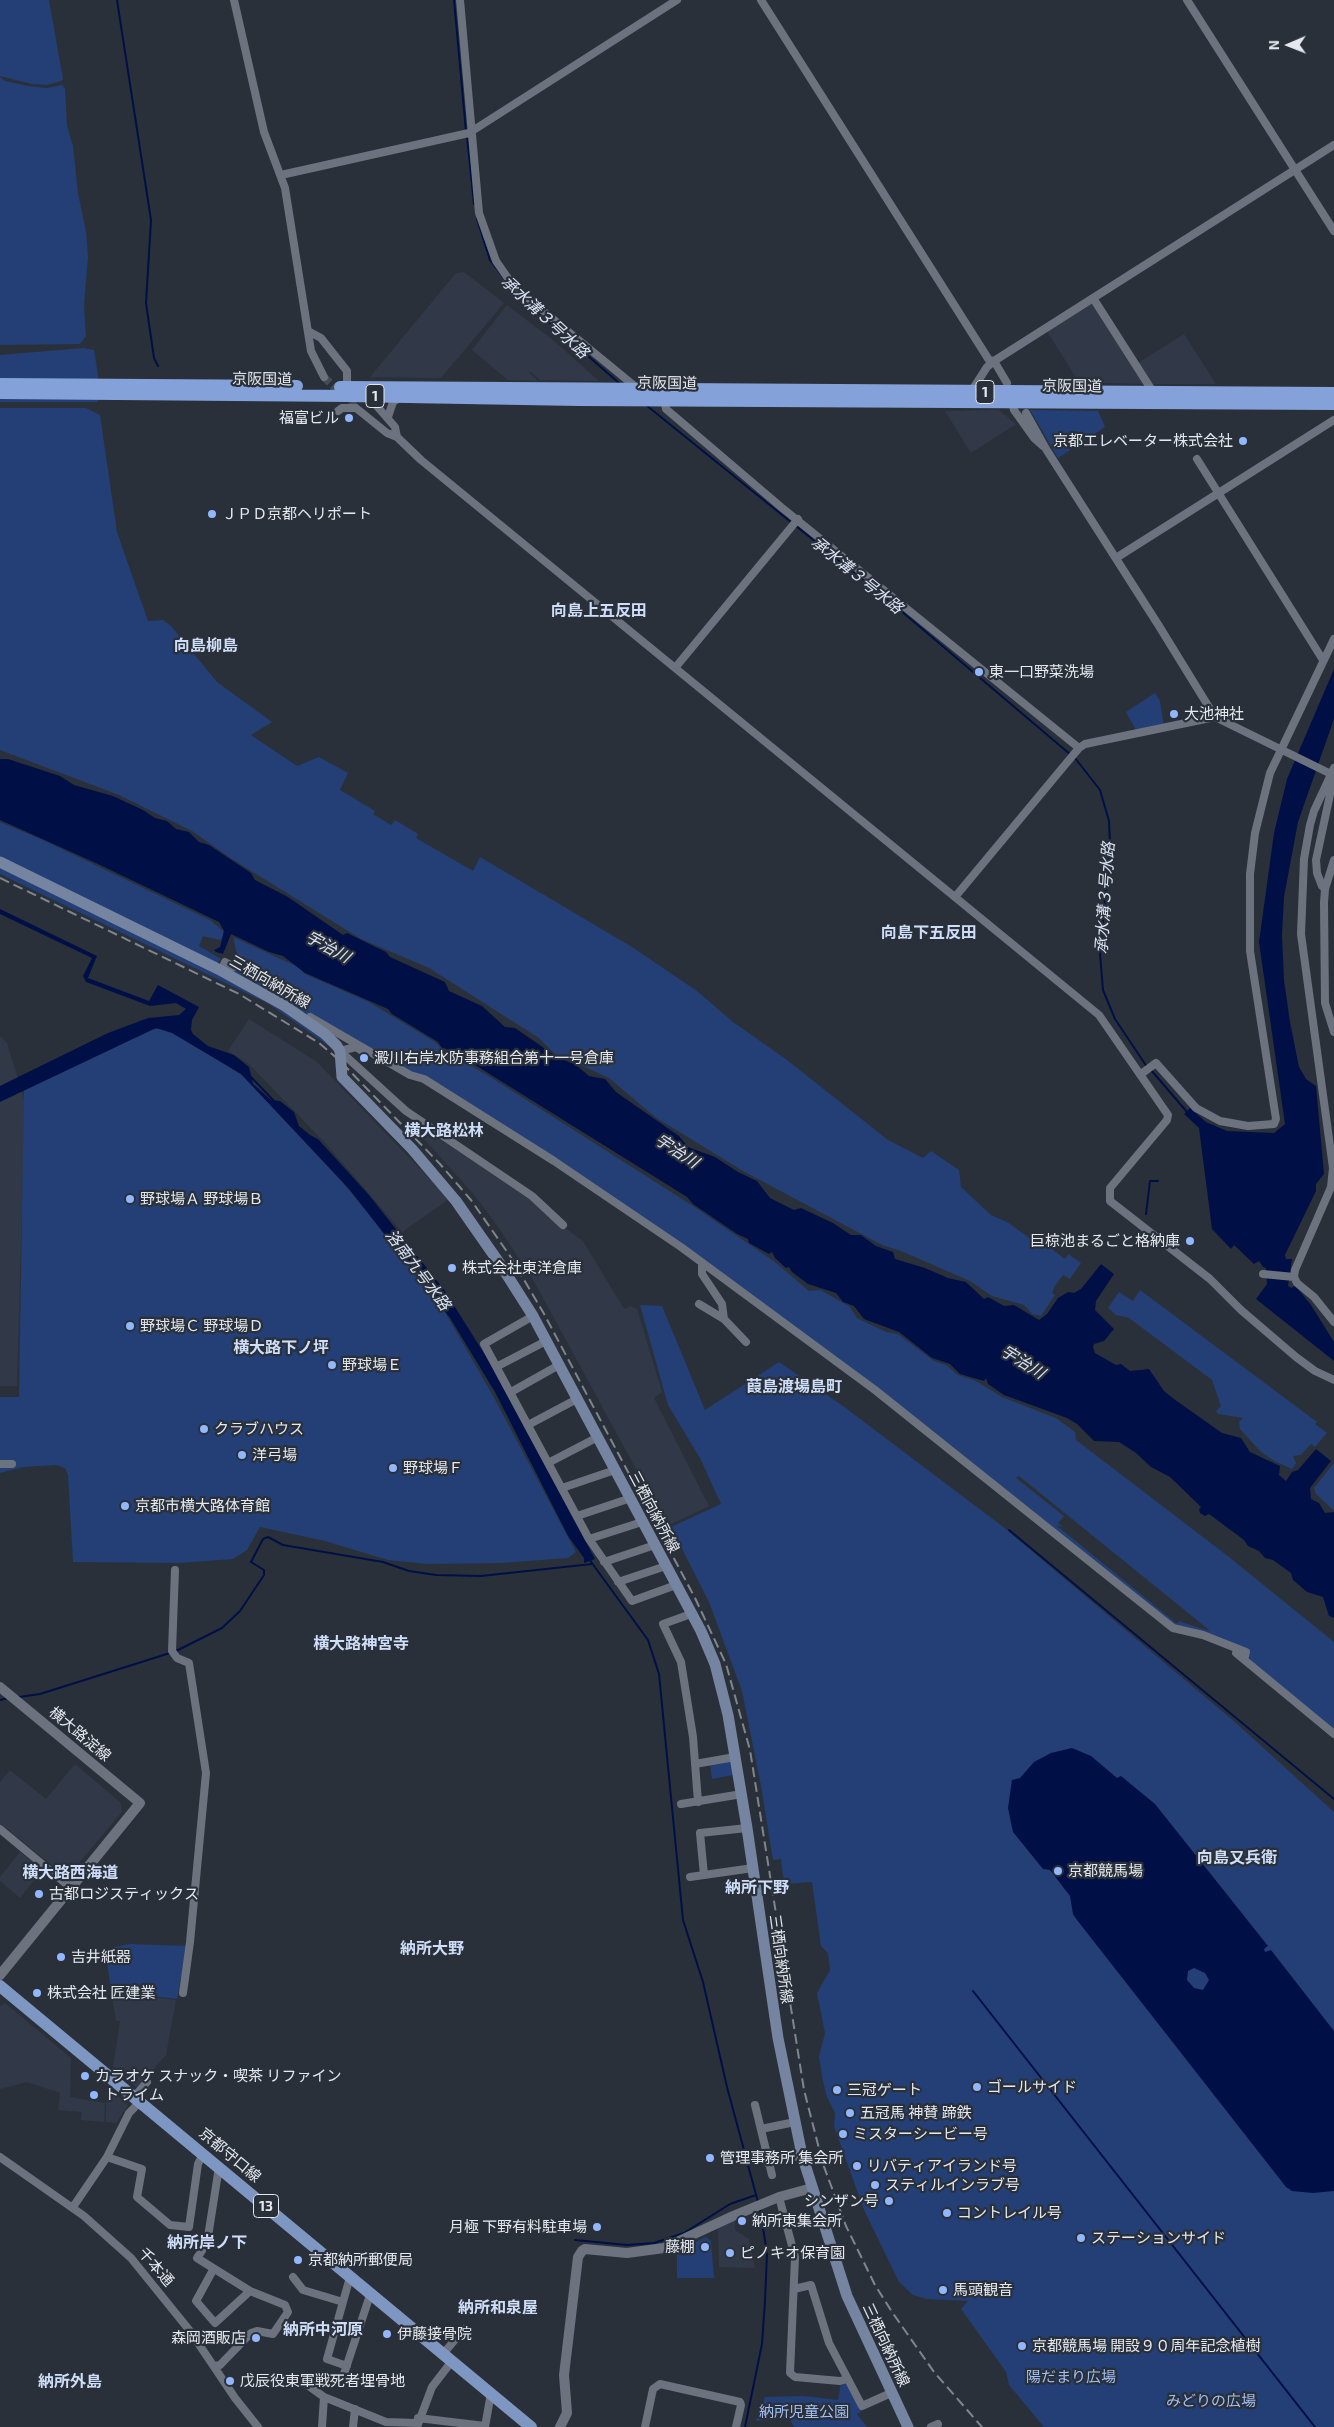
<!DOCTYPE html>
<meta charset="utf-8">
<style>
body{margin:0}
#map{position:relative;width:1334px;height:2427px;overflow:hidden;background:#2a3039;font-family:"Exo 2",sans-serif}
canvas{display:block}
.north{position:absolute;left:1264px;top:20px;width:50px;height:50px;-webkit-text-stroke:4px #2a3039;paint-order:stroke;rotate:269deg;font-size:14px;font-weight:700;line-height:20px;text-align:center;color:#e5e9ef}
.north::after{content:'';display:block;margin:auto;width:18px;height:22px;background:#e5e9ef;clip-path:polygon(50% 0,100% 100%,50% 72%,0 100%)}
</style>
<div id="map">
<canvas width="1334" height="2427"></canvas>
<div class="north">N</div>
</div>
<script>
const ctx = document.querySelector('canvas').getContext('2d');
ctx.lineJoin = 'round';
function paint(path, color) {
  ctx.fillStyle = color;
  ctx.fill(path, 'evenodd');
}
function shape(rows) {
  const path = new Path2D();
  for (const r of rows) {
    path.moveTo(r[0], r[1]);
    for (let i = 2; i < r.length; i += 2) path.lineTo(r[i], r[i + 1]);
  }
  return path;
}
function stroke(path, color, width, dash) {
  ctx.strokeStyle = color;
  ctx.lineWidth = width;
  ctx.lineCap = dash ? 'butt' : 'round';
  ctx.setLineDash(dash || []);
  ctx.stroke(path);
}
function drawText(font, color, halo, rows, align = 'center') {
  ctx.font = font + ' "Exo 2","Noto Sans JP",sans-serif';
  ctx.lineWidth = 4.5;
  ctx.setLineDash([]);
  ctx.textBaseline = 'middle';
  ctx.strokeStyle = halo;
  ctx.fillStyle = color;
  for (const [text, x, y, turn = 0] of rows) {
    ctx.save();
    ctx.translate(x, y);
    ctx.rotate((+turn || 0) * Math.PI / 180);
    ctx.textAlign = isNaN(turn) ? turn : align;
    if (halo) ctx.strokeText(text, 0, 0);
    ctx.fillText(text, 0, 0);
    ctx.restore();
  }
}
paint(shape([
 [464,272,504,303,441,378,370,377,456,273],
 [1091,302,1144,384,1079,382,1046,330],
 [507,305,554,341,599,381,540,380,530,371,529,373,538,381,508,380,472,350],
 [1184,334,1216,384,1150,384,1138,363],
 [999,410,1016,424,971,453,945,411],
 [249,1019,317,1062,449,1199,402,1232,327,1145,249,1064,228,1051],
 [0,1036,7,1043,25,1102,17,1386,0,1386],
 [422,1127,529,1198,552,1219,583,1241,624,1309,631,1306,637,1309,662,1392,654,1398,709,1506,667,1526,536,1285,501,1231,475,1196,417,1131],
 [75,1764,121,1803,122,1812,69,1875,65,1876,0,1823,0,1782,10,1770,46,1799],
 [20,1852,42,1870,20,1898,0,1881,0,1877],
 [112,1996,141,1996,176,2000,166,2055,137,2088,113,2067,120,2021,116,2021],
 [5,2003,71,2058,70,2097,105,2103,104,2122,81,2120,82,2112,58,2110,60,2093,27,2082,0,2089,0,2006],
 [110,2089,128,2105,116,2123,106,2122,106,2104],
 [735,2218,735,2230,749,2239,755,2268,719,2267,718,2227]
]), '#313948');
paint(shape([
 [0,0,49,0,63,79,61,81,47,85,32,84,0,76],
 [0,77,5,81,28,86,47,88,62,85,65,88,67,126,73,146,78,193,86,232,88,257,84,306,86,336,80,344,0,345],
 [83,348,94,350,98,375,98,402,0,402,0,355],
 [0,408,86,408,100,415,117,532,148,621,163,620,171,626,217,682,272,722,251,735,297,766,319,757,348,773,340,790,375,811,373,814,391,825,395,820,418,834,416,838,473,871,480,857,632,947,697,991,733,1022,787,1060,888,1140,923,1158,931,1151,959,1170,961,1187,991,1215,1007,1222,1031,1239,1040,1240,1065,1259,1068,1254,1081,1263,1070,1279,1063,1275,1055,1286,1052,1293,1055,1295,1041,1316,1032,1314,1024,1305,992,1296,970,1281,901,1251,882,1245,743,1171,655,1117,609,1078,554,1053,539,1038,429,968,361,939,232,859,192,831,119,795,0,750],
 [1030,410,1098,411,1105,427,1058,458],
 [1155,693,1160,701,1164,727,1137,732,1126,712],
 [0,822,43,840,210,920,223,931,223,936,220,940,203,936,199,946,221,959,216,965,0,858],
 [0,868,227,977,307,1024,332,1048,269,1004,0,874],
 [233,937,298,967,305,974,369,1002,435,1042,442,1049,492,1078,693,1206,775,1262,809,1291,820,1290,849,1306,857,1318,886,1332,898,1334,934,1361,946,1365,958,1375,976,1381,1002,1397,1056,1418,1075,1432,1076,1440,1229,1557,1334,1642,1334,1734,1236,1653,1246,1651,1173,1628,963,1459,735,1287,466,1105,223,967,234,967,238,958],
 [1019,1476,1208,1629,1209,1631,1178,1621,1179,1623,1176,1623,1056,1525,1063,1527,1058,1523,1064,1516,1016,1478],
 [155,1029,168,1029,178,1034,243,1076,313,1147,380,1227,442,1307,491,1392,576,1552,568,1558,501,1563,426,1564,388,1560,325,1541,260,1527,247,1550,233,1559,179,1563,73,1562,68,1475,65,1468,56,1465,23,1467,0,1473,0,1397,19,1397,24,1090,146,1031],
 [1140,1290,1317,1422,1315,1424,1327,1433,1315,1447,1311,1444,1301,1455,1293,1456,1296,1463,1292,1469,1276,1462,1261,1452,1240,1429,1239,1422,1243,1418,1218,1414,1216,1411,1221,1406,1212,1380,1129,1318,1116,1315,1108,1308,1119,1292,1133,1301],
 [640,1305,662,1306,705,1410,779,1362,843,1406,1002,1526,1236,1723,1334,1812,1334,2427,1044,2427,1009,2385,1006,2372,961,2309,968,2301,927,2299,913,2295,899,2282,864,2210,834,2126,835,2113,827,2097,823,2081,819,2057,825,2033,817,1993,830,1970,828,1953,821,1946,812,1882,784,1884,781,1859,773,1860,761,1786,742,1691,709,1602,671,1527,721,1504,701,1460,668,1405],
 [1334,1459,1334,1508,1333,1510,1316,1494,1314,1488,1334,1463],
 [731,1759,733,1775,712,1779,710,1763],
 [130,1944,187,1946,177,1999,141,1995,112,1995,105,1949],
 [706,2237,711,2241,714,2278,677,2278,677,2251],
 [841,2383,847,2385,862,2411,857,2414,867,2427,794,2427,789,2418,756,2421,765,2397,804,2396,838,2400]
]), '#233f75');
paint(shape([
 [1334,669,1334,719,1298,822,1284,897,1282,935,1284,980,1290,1022,1299,1067,1306,1079,1316,1086,1324,1174,1316,1184,1316,1191,1285,1255,1286,1259,1292,1259,1288,1286,1292,1288,1295,1285,1311,1305,1334,1342,1334,1361,1256,1299,1267,1284,1266,1268,1263,1267,1259,1261,1254,1264,1234,1245,1231,1249,1212,1229,1199,1128,1184,1114,1190,1108,1206,1122,1227,1131,1274,1133,1285,1124,1259,942,1274,833,1287,779],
 [0,759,8,759,60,776,74,785,113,796,143,810,155,818,167,821,176,829,189,832,199,842,209,845,251,873,255,880,288,897,343,935,347,933,386,952,390,957,445,982,449,991,482,1006,505,1027,515,1028,557,1057,576,1065,589,1076,605,1079,616,1092,679,1136,688,1147,715,1157,738,1172,757,1181,770,1198,794,1210,801,1208,833,1223,851,1235,861,1235,876,1246,893,1252,895,1259,925,1268,948,1278,966,1282,984,1299,988,1297,1004,1306,1014,1305,1039,1320,1047,1314,1058,1298,1068,1292,1074,1293,1081,1289,1101,1264,1114,1274,1096,1301,1095,1310,1114,1329,1104,1341,1094,1344,1093,1347,1095,1353,1116,1365,1121,1364,1130,1371,1149,1369,1164,1391,1174,1399,1222,1433,1241,1438,1250,1452,1280,1466,1279,1475,1286,1481,1292,1472,1298,1470,1316,1449,1331,1461,1310,1488,1311,1499,1319,1503,1325,1513,1334,1512,1334,1618,1329,1616,1323,1597,1307,1592,1293,1580,1291,1573,1273,1560,1265,1558,1259,1551,1248,1546,1244,1540,1209,1514,1205,1516,1200,1513,1199,1509,1201,1507,1170,1477,1151,1467,1136,1453,1119,1442,1094,1441,1077,1424,1067,1418,1004,1395,988,1384,986,1378,984,1381,960,1374,950,1364,932,1358,899,1332,864,1319,854,1306,843,1302,836,1293,808,1284,792,1272,789,1267,786,1268,775,1258,772,1252,769,1254,749,1243,748,1239,737,1234,693,1204,687,1197,451,1050,442,1048,438,1042,392,1014,388,1009,305,973,283,956,269,952,231,934,223,954,216,952,214,950,220,947,224,931,219,922,98,864,0,820],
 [0,909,97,956,88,978,149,1001,158,985,199,1007,192,1020,191,1030,193,1034,208,1046,234,1055,249,1067,253,1084,261,1091,271,1100,280,1101,294,1112,299,1126,310,1135,318,1139,369,1195,445,1291,490,1363,595,1559,584,1563,584,1558,568,1536,495,1392,450,1318,349,1189,241,1074,172,1033,156,1028,0,1102,0,1086,14,1079,108,1033,148,1018,179,1015,186,1009,176,1003,150,1006,86,982,83,976,92,958,0,914],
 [1072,1748,1091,1756,1117,1778,1121,1776,1155,1804,1268,1946,1264,1949,1265,1952,1271,1950,1334,2031,1334,2191,1313,2193,1292,2191,1286,2187,1077,1920,1073,1914,1070,1896,1050,1870,1043,1869,1013,1832,1008,1808,1012,1780,1020,1778,1034,1762,1051,1753],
 [1194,1968,1205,1973,1209,1980,1203,1990,1194,1988,1187,1980,1188,1971]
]), '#001046');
stroke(shape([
 [117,0,151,220,146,303,154,358,158,366],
 [454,0,466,132],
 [467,137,474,204],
 [477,219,490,260,506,281],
 [517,294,619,383],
 [646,405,792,523],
 [796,526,887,599,1071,755],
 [1075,758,1100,790,1109,821,1110,843,1100,954,1103,990,1115,1019,1147,1067],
 [1151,1070,1187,1112],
 [251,1077,275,1102],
 [1146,1214,1150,1181,1158,1181],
 [1009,1530,1334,1799],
 [589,1559,648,1640,659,1674,683,1920,703,1982,727,2087,758,2202],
 [174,1652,222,1628,240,1611,264,1575,264,1570,251,1562,263,1539,268,1537,283,1545,383,1562,409,1571,436,1575,481,1576,592,1564],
 [19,1697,40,1694,170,1653],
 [0,1700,9,1698],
 [973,1991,1315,2427],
 [575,2240,627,2245,654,2243,684,2233,730,2204,756,2195],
 [745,2427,762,2344,765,2301,767,2253,760,2209]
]), '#001046', 2);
stroke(shape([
 [324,377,356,408]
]), '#464c54', 8, [8, 4]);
stroke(shape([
 [234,0,264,132,285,188,311,351,324,377],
 [460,0,479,213,496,261,514,287,637,388],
 [761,0,989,360,994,361,1007,383],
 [1187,0,1334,231],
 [281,175,469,133,677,0],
 [1093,298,1153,392],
 [308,331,321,338,347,371,347,387],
 [971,392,987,367,994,361,1334,145],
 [369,397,395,427,397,437],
 [664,400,666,409,781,507,1079,748],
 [1012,402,1014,410,1034,438,1043,446],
 [338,411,342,408,356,408,387,433,397,437,421,460,1099,1015,1168,1115,1167,1120,1110,1188,1110,1201,1210,1279,1241,1310,1296,1357,1315,1371,1334,1380],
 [1026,413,1046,449,1159,626,1215,717],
 [388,417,393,402,399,398],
 [1197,459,1323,660],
 [1116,558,1334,420],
 [675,668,798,519],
 [1334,768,1314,811,1310,825,1304,859,1301,934,1333,1168,1331,1187,1295,1270,1294,1277,1297,1283,1314,1297,1334,1322],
 [1334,860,1325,889,1324,903,1325,1003,1334,1032],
 [1325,889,1322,886,1317,873,1316,860,1331,790,1331,776],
 [955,897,1079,748,1085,744,1215,717,1331,774],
 [228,970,223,967,225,962,234,967,238,958],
 [310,1017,410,1075,424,1079,554,1161,681,1247,875,1390,1173,1628,1203,1635,1246,1652,1245,1656,1236,1653,1334,1734],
 [340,1051,356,1047,362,1051],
 [340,1051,406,1111,532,1196,563,1225],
 [1141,1074,1156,1063,1196,1108,1220,1121,1248,1126,1274,1124,1276,1119,1250,951,1250,874,1255,833,1270,773,1334,639],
 [702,1266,702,1274,722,1304,724,1319,746,1342],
 [1263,1274,1294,1277],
 [699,1304,724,1319],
 [533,1316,484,1344,589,1539,632,1601,676,1585],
 [498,1366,546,1341],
 [511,1392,559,1365],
 [528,1425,577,1399],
 [548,1463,598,1437],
 [0,1464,12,1464],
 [562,1488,615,1470],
 [577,1516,631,1498],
 [589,1539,642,1522],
 [604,1562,655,1545],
 [175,1570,172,1651,177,1658,189,1663,206,1773,190,1942,183,1993],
 [618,1582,666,1566],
 [691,1614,663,1624,681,1662,693,1737,698,1802],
 [695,1764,735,1757],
 [681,1804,742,1794],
 [0,1829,71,1888],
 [704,1875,700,1833,747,1828],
 [690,1877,753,1868],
 [134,2097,147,2082],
 [755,2105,772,2175],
 [761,2129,795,2122],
 [0,2157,84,2216,131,2258,190,2331,235,2398,258,2427],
 [107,2157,142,2169,137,2197,170,2225,189,2227,198,2164,203,2154],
 [768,2163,802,2155],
 [779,2197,795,2257,790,2373,795,2377,840,2381,847,2379],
 [73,2207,107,2157,129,2113,140,2102],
 [213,2270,196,2301,215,2323,250,2291],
 [293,2277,303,2290,343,2302],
 [794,2289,811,2285,829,2343,862,2406,891,2393],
 [443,2354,464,2329],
 [215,2366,220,2365,251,2333,257,2331,273,2334,288,2312,285,2305,250,2291,197,2258,207,2243,219,2167],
 [347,2366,327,2359,350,2277],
 [341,2383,370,2295],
 [306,2384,324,2397],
 [418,2418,485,2426],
 [322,2427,324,2397,386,2422,417,2423],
 [353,2427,355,2409],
 [417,2427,432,2387,452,2361],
 [485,2427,491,2393],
 [645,2427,653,2389,660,2384,740,2402,741,2405,736,2427],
 [931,2427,938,2424]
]), '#6d737e', 8);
stroke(shape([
 [0,1687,140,1803,0,1975],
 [560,2427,567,2413,564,2375,578,2257,582,2251,585,2249,627,2253,664,2248,733,2216,779,2197,812,2188]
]), '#6d737e', 10);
stroke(shape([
 [0,862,218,969,285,1006,325,1034,337,1046,340,1051,342,1077,412,1149,456,1201,500,1264,533,1316,701,1631,715,1664,728,1715,747,1828,778,2038,802,2155,847,2296,908,2427]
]), '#7584a0', 11);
stroke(shape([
 [0,1986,531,2427]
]), '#7e96c2', 12);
stroke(shape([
 [0,384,297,386],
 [340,387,1334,393],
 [0,393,350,396,579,400,1334,404]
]), '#84a2d9', 12);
stroke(shape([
 [0,878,239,994,319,1043,340,1061,440,1164,471,1200,510,1256,543,1312,695,1598,726,1664,750,1750,804,2090,823,2164,846,2226,875,2285,892,2312,934,2372,982,2427]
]), '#80858d', 2, [10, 5]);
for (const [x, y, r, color] of [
 [349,418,5,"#92b7fd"],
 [1243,441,5,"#92b7fd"],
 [212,514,5,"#92b7fd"],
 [979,672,5,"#92b7fd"],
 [1174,714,5,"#92b7fd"],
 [364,1058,5,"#92b7fd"],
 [130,1199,5,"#92b7fd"],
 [1190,1241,5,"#92b7fd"],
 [452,1268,5,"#92b7fd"],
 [130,1326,5,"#92b7fd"],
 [332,1365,5,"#92b7fd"],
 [204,1429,5,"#92b7fd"],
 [242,1455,5,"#92b7fd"],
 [393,1468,5,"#92b7fd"],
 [125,1506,5,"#92b7fd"],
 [1058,1871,5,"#92b7fd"],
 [39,1894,5,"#92b7fd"],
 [61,1957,5,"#92b7fd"],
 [37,1993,5,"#92b7fd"],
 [85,2076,5,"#92b7fd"],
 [977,2087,5,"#92b7fd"],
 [837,2090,5,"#92b7fd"],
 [94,2095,5,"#92b7fd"],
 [850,2113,5,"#92b7fd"],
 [843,2134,5,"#92b7fd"],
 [710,2158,5,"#92b7fd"],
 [857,2166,5,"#92b7fd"],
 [875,2185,5,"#92b7fd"],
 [889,2201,5,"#92b7fd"],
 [947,2213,5,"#92b7fd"],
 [742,2221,5,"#92b7fd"],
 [597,2227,5,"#92b7fd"],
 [1081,2238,5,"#92b7fd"],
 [705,2247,5,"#92b7fd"],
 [730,2253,5,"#92b7fd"],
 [298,2260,5,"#92b7fd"],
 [943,2290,5,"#92b7fd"],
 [387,2334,5,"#92b7fd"],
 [256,2338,5,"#92b7fd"],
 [1022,2346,5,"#92b7fd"],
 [230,2381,5,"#92b7fd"]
]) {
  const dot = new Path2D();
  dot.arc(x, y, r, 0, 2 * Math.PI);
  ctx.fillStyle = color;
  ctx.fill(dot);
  stroke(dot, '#2a3039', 2);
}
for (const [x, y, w] of [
 [985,392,18],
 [375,396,18],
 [266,2206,25]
]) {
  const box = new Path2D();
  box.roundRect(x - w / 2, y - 11.5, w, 23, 4);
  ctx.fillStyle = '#2a3039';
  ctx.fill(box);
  stroke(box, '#e5e9ef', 1);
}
drawText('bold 14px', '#e5e9ef', null, [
 ["1",985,392],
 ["1",375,396],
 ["13",266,2206]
]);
drawText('15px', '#e5e9ef', '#2a3039', [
 ["京阪国道",262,379,1],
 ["京阪国道",667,383,1],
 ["京阪国道",1072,386,1],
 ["三栖向納所線",270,982,30],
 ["三栖向納所線",654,1512,62],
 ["横大路淀線",80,1734,40],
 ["三栖向納所線",781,1959,82],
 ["京都守口線",230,2155,40],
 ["千本通",156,2267,49],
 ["三栖向納所線",886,2345,65]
]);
drawText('15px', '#e5e9ef', '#2a3039', [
 ["福富ビル",339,418,"right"],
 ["京都エレベーター株式会社",1233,441,"right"],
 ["ＪＰＤ京都ヘリポート",222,514],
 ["東一口野菜洗場",989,672],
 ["大池神社",1184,714],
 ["澱川右岸水防事務組合第十一号倉庫",374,1058],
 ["野球場Ａ 野球場Ｂ",140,1199],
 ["巨椋池まるごと格納庫",1180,1241,"right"],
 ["株式会社東洋倉庫",462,1268],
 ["野球場Ｃ 野球場Ｄ",140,1326],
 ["野球場Ｅ",342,1365],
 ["クラブハウス",214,1429],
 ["洋弓場",252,1455],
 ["野球場Ｆ",403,1468],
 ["京都市横大路体育館",135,1506],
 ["京都競馬場",1068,1871],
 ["古都ロジスティックス",49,1894],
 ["吉井紙器",71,1957],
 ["株式会社 匠建業",47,1993],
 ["カラオケ スナック・喫茶 リファイン",95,2076],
 ["ゴールサイド",987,2087],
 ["三冠ゲート",847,2090],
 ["トライム",104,2095],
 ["五冠馬 神賛 蹄鉄",860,2113],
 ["ミスターシービー号",853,2134],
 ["管理事務所 集会所",720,2158],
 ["リバティアイランド号",867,2166],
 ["スティルインラブ号",885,2185],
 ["シンザン号",879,2201,"right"],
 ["コントレイル号",957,2213],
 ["納所東集会所",752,2221],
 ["月極 下野有料駐車場",587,2227,"right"],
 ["ステーションサイド",1091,2238],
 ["藤棚",695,2247,"right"],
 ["ピノキオ保育園",740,2253],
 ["京都納所郵便局",308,2260],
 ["馬頭観音",953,2290],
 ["伊藤接骨院",397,2334],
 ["森岡酒販店",246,2338,"right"],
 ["京都競馬場 開設９０周年記念植樹",1032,2346],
 ["戊辰役東軍戦死者埋骨地",240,2381]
], 'left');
drawText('15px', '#a2bff3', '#2a3039', [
 ["陽だまり広場",1071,2377],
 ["みどりの広場",1211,2401],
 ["納所児童公園",804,2412]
]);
drawText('italic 16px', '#d9e3f5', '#2a3039', [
 ["承水溝３号水路",545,317,43],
 ["承水溝３号水路",857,575,39],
 ["承水溝３号水路",1105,898,-86],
 ["宇治川",328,947,29],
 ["宇治川",677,1151,33],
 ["洛南九号水路",418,1270,53],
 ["宇治川",1023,1362,32]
]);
drawText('bold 16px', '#ceddf8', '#2a3039', [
 ["向島上五反田",599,611],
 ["向島柳島",206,646],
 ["向島下五反田",929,933],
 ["横大路松林",444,1131],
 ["横大路下ノ坪",281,1348],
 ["葭島渡場島町",794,1387],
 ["横大路神宮寺",361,1644],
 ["向島又兵衛",1237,1858],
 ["横大路西海道",70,1873],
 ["納所下野",757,1888],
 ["納所大野",432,1949],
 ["納所岸ノ下",207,2243],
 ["納所和泉屋",498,2308],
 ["納所中河原",323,2330],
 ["納所外島",70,2382]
]);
</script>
